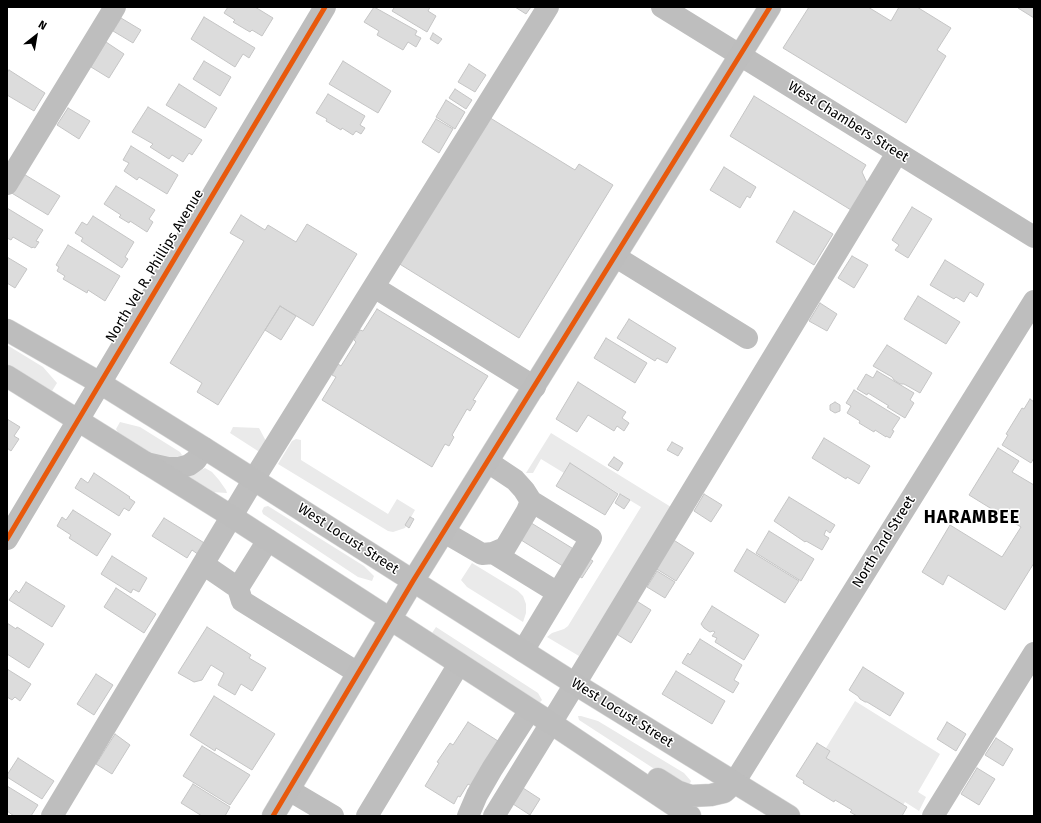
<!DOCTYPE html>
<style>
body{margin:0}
#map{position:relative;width:1041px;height:823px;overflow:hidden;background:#fff;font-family:"Fira Sans",sans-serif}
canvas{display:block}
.frame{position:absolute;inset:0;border:8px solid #000;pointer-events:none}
.north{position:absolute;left:16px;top:16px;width:40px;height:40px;-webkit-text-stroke:3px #fff;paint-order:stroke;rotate:31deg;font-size:11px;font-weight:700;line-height:16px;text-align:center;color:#000}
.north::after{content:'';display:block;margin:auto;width:14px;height:18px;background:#000;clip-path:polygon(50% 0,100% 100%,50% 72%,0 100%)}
</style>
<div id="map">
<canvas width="1041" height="823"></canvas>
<div class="frame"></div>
<div class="north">N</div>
</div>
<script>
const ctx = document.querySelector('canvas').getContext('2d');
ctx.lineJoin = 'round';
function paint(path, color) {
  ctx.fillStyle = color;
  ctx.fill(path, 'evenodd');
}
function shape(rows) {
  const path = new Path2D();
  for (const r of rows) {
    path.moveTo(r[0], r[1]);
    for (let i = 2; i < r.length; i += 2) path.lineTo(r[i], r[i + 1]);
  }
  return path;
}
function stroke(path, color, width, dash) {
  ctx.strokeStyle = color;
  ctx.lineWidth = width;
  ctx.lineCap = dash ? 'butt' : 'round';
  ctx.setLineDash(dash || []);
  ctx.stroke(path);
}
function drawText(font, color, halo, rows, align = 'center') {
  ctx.font = font + ' "Fira Sans",sans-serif';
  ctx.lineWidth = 3;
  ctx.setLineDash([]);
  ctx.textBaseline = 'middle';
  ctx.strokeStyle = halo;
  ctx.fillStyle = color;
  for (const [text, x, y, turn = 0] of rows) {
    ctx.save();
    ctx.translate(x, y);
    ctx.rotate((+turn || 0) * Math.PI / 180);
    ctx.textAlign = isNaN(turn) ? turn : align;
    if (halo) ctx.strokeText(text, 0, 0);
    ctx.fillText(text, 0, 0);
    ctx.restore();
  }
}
paint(shape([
 [7,345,43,367,57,383,52,391,7,370],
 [120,422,140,427,180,452,182,455,180,457,165,458,152,455,122,439,116,429],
 [233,427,259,428,267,443,261,453,230,433],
 [551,433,671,507,579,656,547,637,552,633,564,629,568,626,641,507,570,464,564,473,541,459,533,473,526,473],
 [296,439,301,440,301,460,388,514,397,499,415,510,405,528,393,532,388,531,278,464,292,441],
 [205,468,212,472,219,480,226,490,227,493,211,492,185,478],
 [268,506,364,566,374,576,372,581,358,577,263,514,262,511,264,507],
 [472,563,518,591,523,596,526,604,526,613,523,622,467,587,461,580],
 [436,627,538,693,542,700,539,703,439,639,432,633],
 [855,701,940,754,918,792,926,797,919,811,905,802,903,805,826,758,830,751,826,748],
 [578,716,581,716,598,721,684,773,691,781,688,788,676,783,579,720]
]), '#eaeaea');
const building = shape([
 [228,7,255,7,273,18,262,36,252,30,250,32,233,22,235,20,224,13,228,7],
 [374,7,417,31,415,35,421,38,416,47,408,42,403,50,377,35,379,31,364,22,374,7],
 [392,7,430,7,428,11,436,16,427,32,392,11,394,8,392,7],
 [515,7,531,7,526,14,515,7],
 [809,7,868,7,891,21,899,7,917,7,951,28,937,50,946,56,906,123,783,48,809,7],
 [1018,7,1034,7,1034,18,1018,8,1018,7],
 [204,17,255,48,249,58,243,54,235,67,191,39,204,17],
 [121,18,141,30,133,43,113,31,121,18],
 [433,33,442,39,438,44,430,39,433,33],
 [106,42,124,54,109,78,91,67,106,42],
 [204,61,231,77,220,96,193,79,204,61],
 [343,61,391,91,378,113,329,84,343,61],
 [469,64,486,75,475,92,458,82,469,64],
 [9,70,45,93,34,111,7,95,7,73,9,70],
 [179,84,217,108,205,128,166,105,179,84],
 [455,89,472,100,466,109,449,98,455,89],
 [328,94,365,116,360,125,365,128,361,134,356,131,353,135,342,128,341,130,326,121,327,119,316,113,328,94],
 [754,96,866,165,862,172,867,183,851,210,730,136,754,96],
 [446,100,465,112,455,129,436,117,446,100],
 [148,107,202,140,192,155,189,153,183,162,172,155,169,159,150,147,153,144,132,132,148,107],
 [68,108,90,121,79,139,57,125,68,108],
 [487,116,575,170,579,164,613,185,519,338,398,263,487,116],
 [436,119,453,129,439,153,422,142,436,119],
 [131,146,178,175,167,194,139,177,137,180,124,171,129,163,123,160,131,146],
 [724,167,756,187,750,198,747,196,740,208,710,190,724,167],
 [22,173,60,196,48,215,10,192,22,173],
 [116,186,155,210,149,219,153,222,147,232,130,221,129,223,119,217,121,215,104,204,116,186],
 [912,207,932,219,908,258,895,250,899,245,892,240,912,207],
 [7,208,43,230,36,241,39,242,35,248,33,247,32,248,13,237,11,240,7,238,7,208],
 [794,211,833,234,814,265,776,242,794,211],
 [241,215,265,230,268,225,296,242,307,224,357,254,313,326,280,306,218,405,197,392,202,383,170,363,244,241,230,233,241,215],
 [93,216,134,242,125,257,128,259,122,268,81,241,83,238,75,233,82,222,87,225,93,216],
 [68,245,120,276,105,301,88,290,87,293,63,279,65,276,57,271,59,267,56,265,68,245],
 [852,256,868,265,854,288,838,278,852,256],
 [7,257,27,269,15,288,7,283,7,257],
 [945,260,984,284,977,297,970,292,964,302,956,297,954,299,930,285,945,260],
 [918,296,960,322,946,344,904,319,918,296],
 [820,303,837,314,827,331,809,321,820,303],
 [280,306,296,316,281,340,265,330,280,306],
 [377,309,488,376,473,400,476,401,470,411,467,409,452,435,454,437,449,446,445,444,432,467,322,400,336,377,332,375,338,364,341,366,356,342,354,340,360,330,363,331,377,309],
 [629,319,676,348,667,363,657,358,655,361,617,338,629,319],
 [606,338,647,363,635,383,594,358,606,338],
 [887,345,932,373,920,393,904,384,900,384,894,380,892,377,873,366,887,345],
 [877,371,914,393,910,400,914,403,905,418,887,407,889,406,868,393,867,395,857,389,866,374,873,378,877,371],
 [578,382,626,412,622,418,629,423,624,431,617,426,614,431,588,415,577,432,556,419,578,382],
 [854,390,900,418,892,430,894,431,890,438,886,436,886,437,875,430,874,432,859,423,860,421,847,413,851,406,846,403,854,390],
 [1030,399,1034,402,1034,458,1031,463,1002,445,1008,435,1006,434,1022,408,1024,409,1030,399],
 [835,402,840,405,840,411,835,413,830,410,830,405,835,402],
 [7,419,20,427,14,436,19,439,11,451,7,448,7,419],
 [824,438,870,466,859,484,847,477,846,479,812,458,824,438],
 [672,442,683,448,678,456,667,450,672,442],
 [998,448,1019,461,1012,472,1034,485,1034,563,1005,610,948,575,943,585,922,572,950,525,1002,557,1021,527,969,495,998,448],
 [614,457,623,463,618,471,608,465,614,457],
 [570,463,618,494,605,515,556,486,570,463],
 [94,473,130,497,129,498,135,502,129,511,124,508,119,516,75,488,81,478,88,483,94,473],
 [620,494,630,500,624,509,615,503,620,494],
 [704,494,722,505,711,522,694,511,704,494],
 [789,497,835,525,830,533,826,530,824,535,829,538,822,550,806,541,805,542,774,521,789,497],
 [73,510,111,534,97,556,69,538,71,535,57,526,62,517,66,520,73,510],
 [515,513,593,561,582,578,505,530,515,513],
 [410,517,414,519,409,528,405,525,410,517],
 [164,518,206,544,199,555,192,550,187,558,152,536,164,518],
 [769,531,814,559,801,581,756,553,769,531],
 [672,539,694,553,676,581,655,568,672,539],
 [747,549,799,581,785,603,734,571,747,549],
 [112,556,147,578,139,592,133,589,131,593,101,574,112,556],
 [657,571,675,582,665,598,647,587,657,571],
 [26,582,65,606,52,627,9,600,16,590,19,593,26,582],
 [116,588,156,614,144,633,104,607,116,588],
 [635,600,651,610,631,643,615,633,635,600],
 [712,606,759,635,744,660,715,642,717,638,712,636,715,632,713,631,710,632,704,628,701,624,712,606],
 [7,623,16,629,17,627,44,644,29,668,7,654,7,623],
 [207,627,251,655,249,658,266,668,252,691,241,684,235,695,218,685,224,673,211,665,202,680,194,682,178,673,207,627],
 [700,639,742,665,734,680,739,683,733,693,682,663,688,653,690,655,700,639],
 [863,667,904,693,890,716,867,702,865,702,860,699,858,696,849,690,863,667],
 [7,669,31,684,20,701,15,697,12,700,7,697,7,669],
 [676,671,725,701,712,724,662,694,676,671],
 [96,674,113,685,94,715,77,704,96,674],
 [214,696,275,734,252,770,216,748,215,751,190,735,214,696],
 [468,722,498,741,473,787,468,784,460,797,458,796,454,804,425,786,439,763,437,762,450,743,453,745,468,722],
 [947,722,966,734,956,751,937,739,947,722],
 [115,734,130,745,112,774,96,764,115,734],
 [996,738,1013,749,1003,766,985,755,996,738],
 [817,743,830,751,826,758,907,807,902,816,857,816,850,812,852,810,835,800,834,802,803,783,804,781,796,776,817,743],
 [202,746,250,775,230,805,183,776,202,746],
 [18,758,54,781,42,799,7,777,7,775,18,758],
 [977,768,995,779,979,805,961,794,977,768],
 [193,784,230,807,225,816,202,816,181,803,193,784],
 [7,786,38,805,31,816,14,816,7,811,7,786],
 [523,788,540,799,530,815,513,804,523,788]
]);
paint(building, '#dcdcdc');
stroke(building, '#c5c5c5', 1);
const major = shape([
 [7,330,100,383,204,448,575,684,789,816],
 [7,376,231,516,551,723,690,816],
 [658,779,677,791,691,796,711,795,724,792,734,783],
 [273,816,413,581,770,7]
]);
stroke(major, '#dbdbdb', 23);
stroke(shape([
 [662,7,1034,237],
 [7,184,115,7],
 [616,257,747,338],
 [374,287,535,387],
 [146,463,168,468,179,468,189,465,196,460,204,448],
 [444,532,482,554,493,553,505,548,527,511,531,501,524,490,515,480,488,462],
 [7,539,325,7],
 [493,553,558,593],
 [203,564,238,588,242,601,358,673],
 [238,588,268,540],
 [523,651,591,538,531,501],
 [734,783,1034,301],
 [289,790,333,816],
 [52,816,254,479,548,7],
 [367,816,459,664],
 [468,816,477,795,492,769,530,710],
 [494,816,575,684,897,153],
 [933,816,1034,653]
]), '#bebebe', 22);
stroke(major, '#bdbdbd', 22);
stroke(shape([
 [7,539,325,7],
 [273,816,413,581,770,7]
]), '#e8590c', 5);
drawText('14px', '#000', '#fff', [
 ["West Chambers Street",848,122,32],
 ["North Vel R. Phillips Avenue",155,266,-59],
 ["West Locust Street",348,539,33],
 ["North 2nd Street",884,542,-58],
 ["West Locust Street",622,713,32]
]);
ctx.letterSpacing = '1px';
drawText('bold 18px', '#000', '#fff', [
 ["HARAMBEE",972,518]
]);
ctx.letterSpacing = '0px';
</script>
